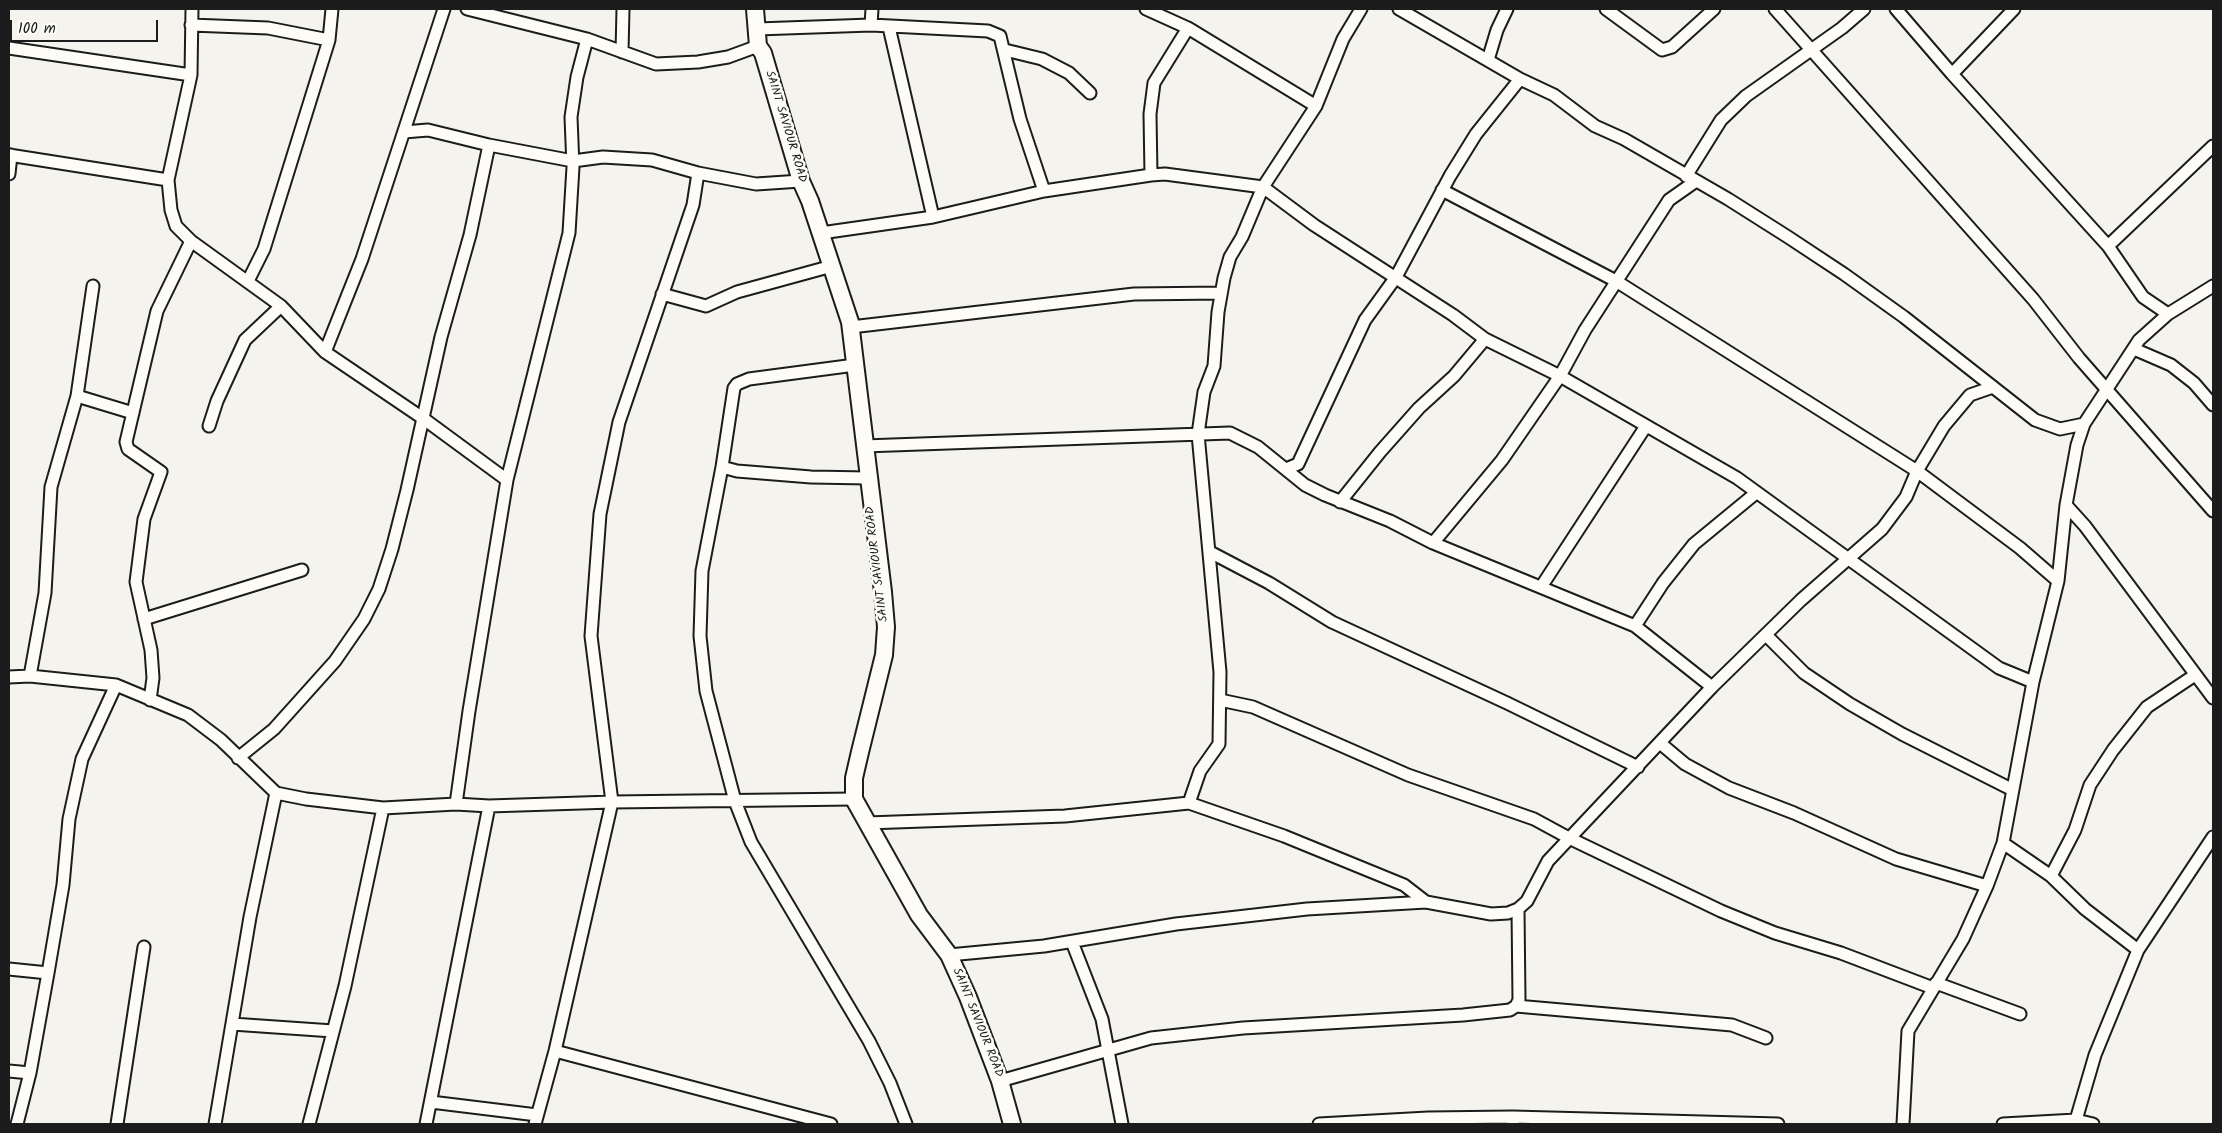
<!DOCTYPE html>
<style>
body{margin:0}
#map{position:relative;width:2222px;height:1133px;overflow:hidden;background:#f4f3ee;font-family:Kalam,sans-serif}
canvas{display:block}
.frame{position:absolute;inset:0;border:10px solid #1c1c1c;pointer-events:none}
.scale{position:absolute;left:10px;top:20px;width:148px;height:22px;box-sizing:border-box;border:2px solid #1c1c1c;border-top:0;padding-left:6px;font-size:15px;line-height:18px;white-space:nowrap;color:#1c1c1c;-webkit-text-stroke:4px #fdfcf7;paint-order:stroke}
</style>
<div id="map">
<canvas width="2222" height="1133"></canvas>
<div class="frame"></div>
<div class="scale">100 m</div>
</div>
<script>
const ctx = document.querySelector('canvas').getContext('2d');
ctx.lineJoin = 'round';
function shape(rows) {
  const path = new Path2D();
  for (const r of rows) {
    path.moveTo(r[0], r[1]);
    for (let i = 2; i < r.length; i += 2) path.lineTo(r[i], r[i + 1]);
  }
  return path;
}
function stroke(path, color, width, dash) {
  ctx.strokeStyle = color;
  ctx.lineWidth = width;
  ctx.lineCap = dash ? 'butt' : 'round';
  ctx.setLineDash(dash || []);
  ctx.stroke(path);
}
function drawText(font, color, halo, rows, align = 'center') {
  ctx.font = font + ' Kalam,sans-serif';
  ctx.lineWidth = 5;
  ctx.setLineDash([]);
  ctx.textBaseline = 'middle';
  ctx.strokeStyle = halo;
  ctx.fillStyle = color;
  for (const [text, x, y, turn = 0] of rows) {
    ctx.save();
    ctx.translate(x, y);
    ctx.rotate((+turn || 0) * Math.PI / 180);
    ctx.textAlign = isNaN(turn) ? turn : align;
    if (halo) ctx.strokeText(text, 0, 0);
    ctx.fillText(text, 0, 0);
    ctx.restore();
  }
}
const street = shape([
 [192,9,191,75,168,180,171,210,176,226,191,241,281,306,325,352,424,419,507,480],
 [467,9,587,39,656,64,698,62,728,57,758,46],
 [1146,9,1188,28,1316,106],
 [1399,9,1520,79,1554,95,1595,126,1624,139,1728,199,1788,237,1844,274,1904,317,2035,420,2060,429,2084,424],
 [1606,9,1662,50,1672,47,1714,9],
 [1775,9,2033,299,2079,358,2213,511],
 [1896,9,1952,74,2108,246,2143,297,2168,314],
 [191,25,268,28,329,40],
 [871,25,872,9],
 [889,27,933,217],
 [757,29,871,25,988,31,1000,36,1020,119,1044,191],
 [9,48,191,75],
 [1005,50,1042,59,1069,73,1090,93],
 [622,52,623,9],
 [1488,60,1497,30,1507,9],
 [1952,74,2014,9],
 [404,132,428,130,489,145,573,161,603,157,652,160,698,173],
 [9,155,168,180],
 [9,174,11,155],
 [1151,175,1150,114,1154,83,1188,28],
 [1686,176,1721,120,1746,96,1842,28,1864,9],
 [1442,190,1616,281,1917,471,2020,548,2058,581],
 [821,233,933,217,1044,191,1151,175,1165,174,1263,187,1314,225,1453,315,1485,339,1560,376,1737,478,1999,668,2033,682],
 [2108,246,2213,146],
 [248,281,264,249,329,40,332,9],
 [662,294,706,306,737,292,832,266],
 [851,327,1134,294,1221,293],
 [2134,349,2171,365,2194,383,2213,405],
 [325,352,362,259,444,9],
 [855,365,749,379,737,384,734,388,722,467,702,571,700,636,706,691,735,801,751,842,869,1041,890,1083,906,1124],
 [77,396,93,286],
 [209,426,217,401,245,340,281,306],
 [864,446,1230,433,1258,447,1305,485,1325,495,1390,521,1433,543,1635,626,1712,687],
 [722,467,737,471,811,477,868,478],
 [1286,469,1298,464,1365,320,1396,277,1450,176,1476,134,1520,79],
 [1340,502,1380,452,1419,408,1454,376,1485,339],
 [2066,505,2085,526,2213,698],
 [1433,543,1502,460,1560,376,1585,330,1669,200,1696,181],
 [1210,552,1269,583,1332,622,1507,703,1638,767],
 [1541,587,1646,426],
 [144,619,302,570],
 [1635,626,1663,583,1694,544,1756,493],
 [1767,636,1804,673,1850,704,1902,734,2011,789],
 [30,676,45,593,51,487,77,396,133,413],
 [9,677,30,676,116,685,188,715,221,740,276,793,306,799,383,808,456,804,489,806,612,802,854,799],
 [150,700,153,678,151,650,136,582,144,519,161,472,128,449,126,442,157,311,191,241],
 [1220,700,1253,707,1408,775,1534,819,1569,838,1721,911,1775,933,1841,953,1933,988],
 [1660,743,1685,764,1729,788,1794,813,1896,859,1987,886],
 [238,758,274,729,335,661,364,619,379,589,392,549,407,490,441,337,470,235,489,145],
 [1189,803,1200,771,1219,744,1220,672,1198,434,1204,392,1214,366,1218,312,1224,278,1230,257,1242,237,1263,187,1316,106,1343,39,1361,9],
 [456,804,469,711,507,480,569,233,573,167,571,117,577,77,587,39],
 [867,823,1065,816,1189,803,1284,836,1404,885,1426,902],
 [2003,843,2051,876,2085,909,2138,950],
 [2051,876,2075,830,2090,785,2113,750,2147,707,2195,675],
 [1072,942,1102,1019,1122,1124],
 [949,955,1044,946,1176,924,1307,909,1426,902,1491,914,1508,913,1518,909,1527,901,1548,861,1712,687,1801,600,1882,529,1906,497,1917,471,1944,426,1970,395,1993,387],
 [9,969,48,973],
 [1936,983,2020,1014],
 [1516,1006,1519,1000,1518,909],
 [232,1024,333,1031],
 [555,1051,831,1124],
 [9,1071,30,1073],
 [1000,1081,1151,1038,1243,1028,1463,1015,1510,1010,1516,1006,1732,1025,1766,1038],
 [431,1102,537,1115],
 [2076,1120,2095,1055,2138,950,2213,837],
 [17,1124,30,1073,48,973,63,885,69,819,82,759,116,685],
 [117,1124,144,947],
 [215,1124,250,917,276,793],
 [309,1124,345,986,383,808],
 [426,1124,489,806],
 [535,1124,555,1051,612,802,591,636,600,514,619,422,693,205,698,173,756,184,801,181],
 [1319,1124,1428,1118,1513,1117],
 [1513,1124,1513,1117,1778,1124],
 [1903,1124,1908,1031,1963,939,1987,886,2003,843,2033,682,2058,581,2066,505,2077,445,2084,424,2139,340,2168,314,2213,286],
 [2003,1124,2076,1120,2093,1124]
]);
const secondary = shape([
 [755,9,758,46,763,53,801,181,810,201,850,322,883,592,886,627,884,655,860,752,854,778,854,799,919,915,949,955,968,997,1000,1081,1012,1124]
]);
stroke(street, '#1c1c1c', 15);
stroke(secondary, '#1c1c1c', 20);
stroke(street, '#fdfcf7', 11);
stroke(secondary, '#fdfcf7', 16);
drawText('12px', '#1c1c1c', '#fdfcf7', [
 ["SAINT SAVIOUR ROAD",785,127,73],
 ["SAINT SAVIOUR ROAD",878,564,-97],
 ["SAINT SAVIOUR ROAD",977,1023,68]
]);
</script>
